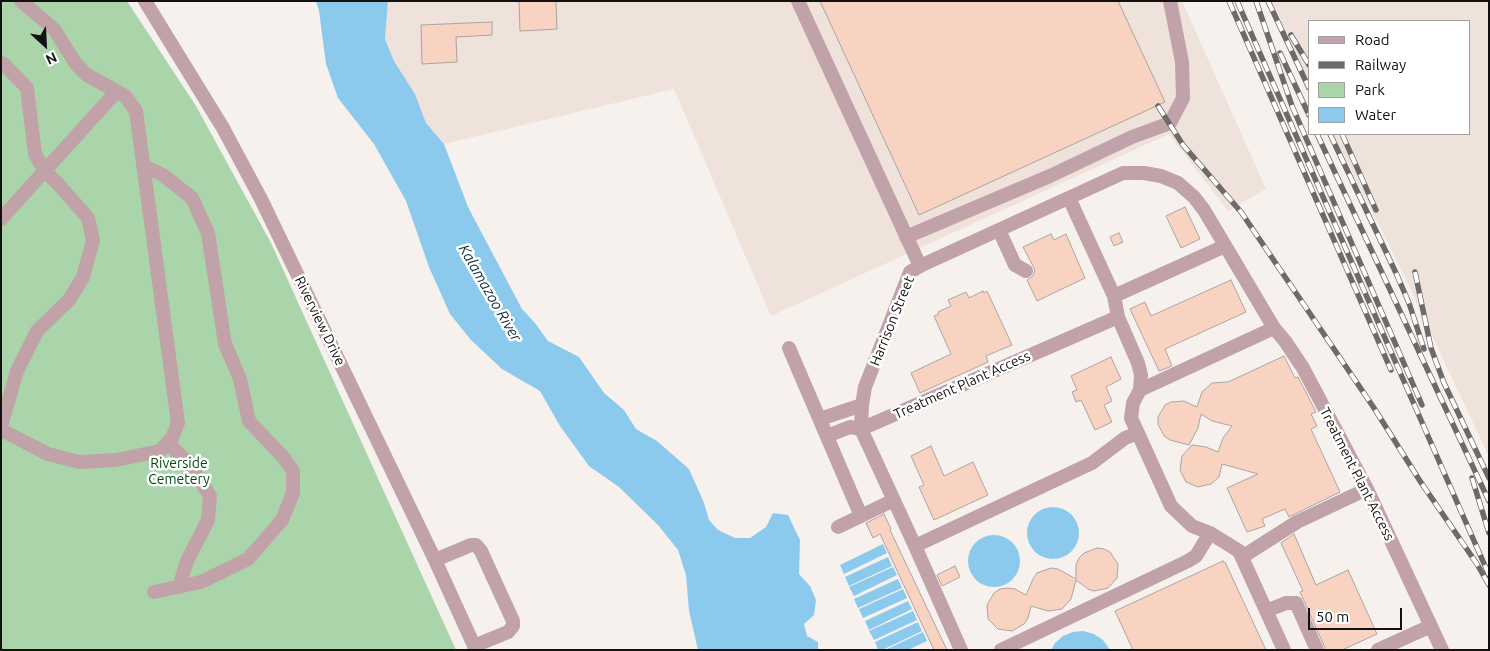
<!DOCTYPE html>
<style>
body{margin:0}
#map{position:relative;width:1490px;height:651px;overflow:hidden;background:#f7f1ee;font-family:Ubuntu,sans-serif}
canvas{display:block}
.frame{position:absolute;inset:0;border:2px solid #131110;pointer-events:none}
.legend{position:absolute;left:1308px;top:20px;width:162px;height:115px;box-sizing:border-box;background:#fff;border:1px solid #a1a09f;margin:0;padding:6px 9px;list-style:none;font-size:15px;color:#131110}
.legend li{display:flex;align-items:center;gap:10px;height:25px}
.legend b{width:25px;border:1px solid #a1a09f}
.north{position:absolute;left:20px;top:20px;width:50px;height:50px;-webkit-text-stroke:4px #fff;paint-order:stroke;rotate:155deg;font-size:14px;font-weight:700;line-height:20px;text-align:center;color:#131110}
.north::after{content:'';display:block;margin:auto;width:18px;height:22px;background:#131110;clip-path:polygon(50% 0,100% 100%,50% 72%,0 100%)}
.scale{position:absolute;left:1308px;top:608px;width:94px;height:22px;box-sizing:border-box;border:2px solid #131110;border-top:0;padding-left:6px;font-size:15px;line-height:18px;white-space:nowrap;color:#131110;-webkit-text-stroke:4px #fff;paint-order:stroke}
</style>
<div id="map">
<canvas width="1490" height="651"></canvas>
<div class="frame"></div>
<ul class="legend">
<li><b style="height:6px;background:#c1a2a9"></b>Road</li>
<li><b style="height:6px;background:#6e6a68"></b>Railway</li>
<li><b style="height:14px;background:#aad4aa"></b>Park</li>
<li><b style="height:14px;background:#8bcaed"></b>Water</li>
</ul>
<div class="north">N</div>
<div class="scale">50 m</div>
</div>
<script>
const ctx = document.querySelector('canvas').getContext('2d');
ctx.lineJoin = 'round';
function paint(path, color) {
  ctx.fillStyle = color;
  ctx.fill(path, 'evenodd');
}
function shape(rows) {
  const path = new Path2D();
  for (const r of rows) {
    if (r.length === 3) {
      path.moveTo(r[0] + r[2], r[1]);
      path.arc(r[0], r[1], r[2], 0, 2 * Math.PI);
      continue;
    }
    path.moveTo(r[0], r[1]);
    for (let i = 2; i < r.length; i += 2) path.lineTo(r[i], r[i + 1]);
  }
  return path;
}
function stroke(path, color, width, dash) {
  ctx.strokeStyle = color;
  ctx.lineWidth = width;
  ctx.lineCap = dash ? 'butt' : 'round';
  ctx.setLineDash(dash || []);
  ctx.stroke(path);
}
function drawText(font, color, halo, rows, align = 'center') {
  ctx.font = font + ' Ubuntu,sans-serif';
  ctx.lineWidth = 5;
  ctx.setLineDash([]);
  ctx.textBaseline = 'middle';
  ctx.strokeStyle = halo;
  ctx.fillStyle = color;
  for (const [text, x, y, turn = 0] of rows) {
    ctx.save();
    ctx.translate(x, y);
    ctx.rotate((+turn || 0) * Math.PI / 180);
    ctx.textAlign = isNaN(turn) ? turn : align;
    if (halo) ctx.strokeText(text, 0, 0);
    ctx.fillText(text, 0, 0);
    ctx.restore();
  }
}
paint(shape([
 [388,1,1182,1,1266,189,1228,211,1169,134,771,316,674,89,444,144,426,123,415,94,394,61,385,39],
 [1266,1,1489,1,1489,457,1401,269,1333,134,1469,134,1469,21,1309,21,1309,86]
]), '#efe2db');
paint(shape([
 [1,1,127,1,196,106,271,243,456,650,1,650]
]), '#aad4aa');
paint(shape([
 [316,1,388,1,385,39,394,61,415,94,426,123,444,144,468,207,522,309,535,323,548,341,579,357,604,393,624,410,636,429,657,441,689,469,704,503,709,520,718,530,735,538,750,538,766,527,773,513,788,515,800,540,799,574,810,586,816,600,814,615,804,624,807,636,818,642,818,650,698,650,689,611,686,575,678,550,658,525,619,487,589,466,560,426,540,391,502,369,471,340,450,314,429,267,406,201,374,144,338,98,326,64,319,11],
 [1053,533,26],
 [994,561,26],
 [883,544,887,553,844,574,840,565],
 [888,557,892,566,849,586,845,577],
 [893,567,897,575,854,596,849,587],
 [898,579,902,588,858,608,854,599],
 [903,589,907,598,863,618,859,609],
 [908,601,912,609,869,630,865,621],
 [913,611,917,620,874,640,869,631],
 [918,622,922,631,882,650,878,650,875,642],
 [1083,631,1094,634,1103,640,1110,650,1051,650,1055,643,1063,636,1073,632],
 [923,632,927,641,908,650,885,650]
]), '#8bcaed');
const building = shape([
 [519,1,556,1,557,29,520,31,519,1],
 [820,1,1118,1,1165,102,919,215,820,1],
 [492,22,492,35,456,37,457,62,422,64,421,25,492,22],
 [1185,207,1200,239,1181,248,1166,216,1185,207],
 [1119,233,1123,242,1114,246,1110,237,1119,233],
 [1051,234,1054,240,1066,234,1085,278,1037,301,1027,280,1033,276,1035,270,1023,247,1051,234],
 [1231,280,1246,312,1165,349,1172,366,1159,371,1130,309,1145,302,1151,316,1231,280],
 [983,291,984,293,987,291,1012,345,986,356,988,362,920,393,911,373,951,354,934,316,939,314,938,312,951,306,948,300,966,292,969,298,983,291],
 [1284,356,1295,378,1298,377,1316,412,1311,414,1317,426,1311,429,1340,492,1289,517,1285,509,1262,519,1265,526,1247,532,1227,488,1258,474,1222,464,1219,477,1211,484,1198,487,1186,482,1180,470,1182,456,1192,445,1206,447,1218,452,1223,438,1232,426,1212,421,1201,414,1198,428,1189,445,1170,440,1164,436,1158,424,1158,417,1165,405,1171,402,1184,401,1197,407,1202,392,1212,383,1228,382,1284,356],
 [1111,357,1121,379,1106,387,1112,401,1104,405,1112,422,1095,430,1081,400,1076,402,1072,392,1077,390,1071,376,1111,357],
 [931,446,944,476,973,462,988,495,934,520,919,487,924,485,911,456,931,446],
 [884,514,891,529,890,530,947,650,934,650,880,534,873,538,866,523,884,514],
 [1294,534,1316,585,1348,570,1377,634,1342,650,1326,650,1300,592,1303,591,1281,543,1294,534],
 [1097,548,1104,549,1110,552,1118,564,1117,578,1108,588,1094,591,1088,589,1076,580,1071,599,1062,609,1048,611,1031,606,1028,618,1024,624,1012,631,998,629,988,619,987,605,994,593,1000,589,1007,588,1015,589,1026,595,1033,579,1037,573,1051,568,1058,569,1076,579,1076,565,1079,558,1084,553,1097,548],
 [1223,561,1224,563,1225,562,1266,650,1133,650,1115,611,1223,561],
 [955,566,960,577,942,586,937,575,955,566]
]);
paint(building, '#f9d3c2');
stroke(building, '#aaa4a2', 1);
stroke(shape([
 [145,1,223,128,261,199,435,560,476,650],
 [798,1,920,266],
 [1,63,4,64,27,88,35,154,44,170,59,185,88,218,93,240,83,277,69,300,37,331,17,371,1,426],
 [144,166,163,175,192,198,208,233,225,344,240,379,249,421,283,457,293,471,293,493,282,520,248,559,201,582,154,592],
 [1069,198,1114,296,1118,317,1138,363,1141,375,1140,390,1133,403,1131,418,1171,506,1192,526,1210,533,1239,551,1284,650],
 [1,219,116,92],
 [999,230,1015,265,1026,271],
 [906,237,1050,176,1132,137,1170,123,1183,98,1182,62,1170,1],
 [1114,296,1225,246],
 [789,348,861,516],
 [1140,390,1274,328],
 [820,419,862,405],
 [1,430,48,454,79,462,116,460,160,451,172,438,178,423,136,111,125,96,87,75,76,64,54,29,21,1],
 [827,436,850,427,861,429,1118,317],
 [168,443,191,466,210,496,208,520,187,561,179,587],
 [838,527,894,500],
 [915,546,1092,463,1125,438,1138,433],
 [1242,557,1297,522,1367,489],
 [435,560,471,545,476,545,481,551,513,621,513,626,508,632,474,646],
 [1266,611,1286,603,1296,603,1317,650],
 [961,650,915,546,861,429,862,405,865,387,910,272,920,266,1123,173,1144,173,1161,176,1178,183,1194,197,1204,210,1274,328,1285,341,1303,368,1367,489,1442,650],
 [1001,650,1188,561,1196,556,1210,533],
 [1378,650,1431,626]
]), '#c1a2a9', 14);
const rail = shape([
 [1229,1,1391,370],
 [1237,1,1489,575],
 [1256,1,1292,106,1422,405],
 [1268,1,1309,88],
 [1291,35,1309,65],
 [1280,53,1309,115],
 [1158,106,1183,145,1241,212,1374,408,1420,481,1477,564,1489,585],
 [1317,134,1489,501],
 [1330,134,1396,273,1409,303,1424,349],
 [1342,134,1376,210],
 [1415,272,1431,348,1444,383,1489,478],
 [1472,478,1489,533]
]);
stroke(rail, '#6e6a68', 5.5);
stroke(rail, '#fff', 4, [11]);
drawText('14px', '#131110', '#fff', [
 ["Riverview Drive",320,321,64],
 ["Harrison Street",892,321,-68],
 ["Treatment Plant Access",962,385,-24],
 ["Treatment Plant Access",1357,474,63]
]);
drawText('14px', '#024c11', '#fff', [
 ["Riverside",179,463],
 ["Cemetery",179,479]
]);
drawText('italic 15px', '#12303f', '#fff', [
 ["Kalamazoo River",490,293,60]
]);
</script>
